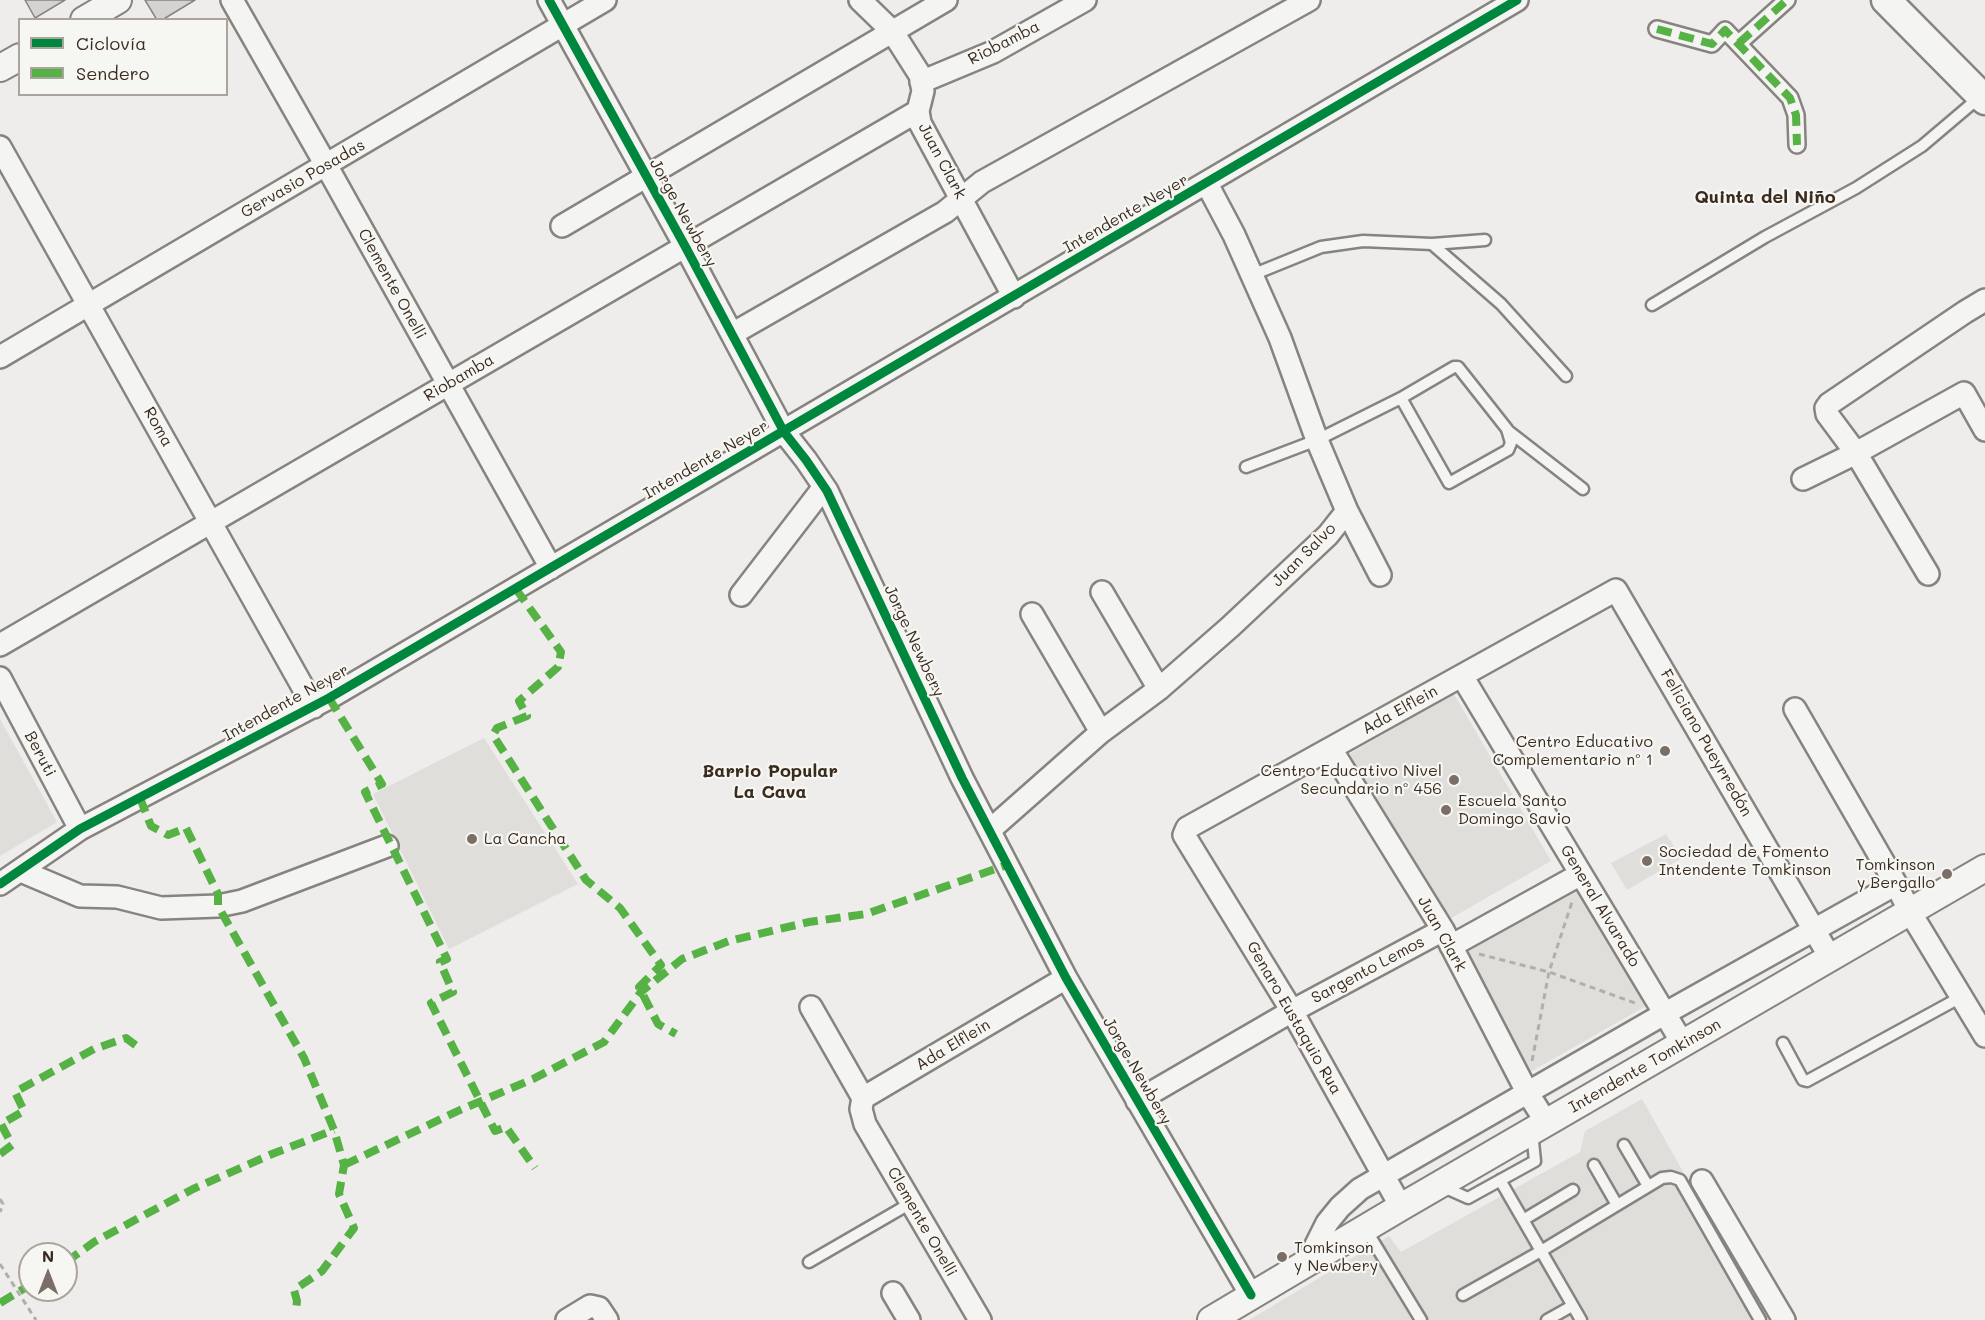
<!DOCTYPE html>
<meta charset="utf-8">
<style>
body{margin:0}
#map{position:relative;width:1985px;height:1320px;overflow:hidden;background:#eeedeb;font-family:Mali,sans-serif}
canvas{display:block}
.legend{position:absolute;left:18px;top:18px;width:210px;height:78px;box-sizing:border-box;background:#f6f6f2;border:2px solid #aba49d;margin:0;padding:8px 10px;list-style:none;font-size:18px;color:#3b2a1e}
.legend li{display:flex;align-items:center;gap:12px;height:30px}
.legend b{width:30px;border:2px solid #aba49d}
.north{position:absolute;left:18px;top:1242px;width:60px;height:60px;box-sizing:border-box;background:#f6f6f2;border:2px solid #aba49d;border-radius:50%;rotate:0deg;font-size:16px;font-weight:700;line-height:24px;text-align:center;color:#3b2a1e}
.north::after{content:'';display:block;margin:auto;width:21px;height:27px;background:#7a6e66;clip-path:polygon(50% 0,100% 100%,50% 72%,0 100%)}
</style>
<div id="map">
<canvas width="1985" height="1320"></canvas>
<ul class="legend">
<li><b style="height:8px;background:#00873e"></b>Ciclovía</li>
<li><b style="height:8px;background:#57b245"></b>Sendero</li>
</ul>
<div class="north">N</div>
</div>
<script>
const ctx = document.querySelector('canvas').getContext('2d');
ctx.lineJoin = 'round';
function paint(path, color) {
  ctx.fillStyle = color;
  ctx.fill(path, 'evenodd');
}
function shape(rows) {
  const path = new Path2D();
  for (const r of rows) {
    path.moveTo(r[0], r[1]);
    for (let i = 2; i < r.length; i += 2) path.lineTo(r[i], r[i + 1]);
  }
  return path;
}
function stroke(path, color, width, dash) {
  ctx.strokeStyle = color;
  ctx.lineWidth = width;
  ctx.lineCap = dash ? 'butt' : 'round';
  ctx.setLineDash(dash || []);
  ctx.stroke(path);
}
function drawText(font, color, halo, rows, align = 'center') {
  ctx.font = font + ' Mali,sans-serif';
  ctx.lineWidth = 4.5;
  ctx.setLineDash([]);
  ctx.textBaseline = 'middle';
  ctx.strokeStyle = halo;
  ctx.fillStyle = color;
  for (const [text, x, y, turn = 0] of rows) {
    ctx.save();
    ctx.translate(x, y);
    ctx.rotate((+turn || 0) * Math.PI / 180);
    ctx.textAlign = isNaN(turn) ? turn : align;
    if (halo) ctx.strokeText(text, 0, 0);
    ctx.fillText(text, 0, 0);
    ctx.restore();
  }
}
paint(shape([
 [1454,694,1551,861,1439,925,1342,758],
 [0,719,57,822,0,856],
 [484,738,578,884,449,949,373,794],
 [1666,834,1682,858,1627,890,1611,863],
 [1568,871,1646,1006,1525,1075,1447,940],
 [1642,1099,1767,1320,1249,1320,1389,1236,1401,1252,1580,1152,1585,1131]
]), '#e0deda');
const building = shape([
 [25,0,65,0,35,18,25,0],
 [145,0,195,0,162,20,157,20,145,0]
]);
paint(building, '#d4d3d1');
stroke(building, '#87837f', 1.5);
const service = shape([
 [1432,244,1501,304,1566,376],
 [1252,275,1321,247,1363,241,1432,244,1485,240],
 [1652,305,1765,237,1856,188,1922,146,1981,96],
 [1507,430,1583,489],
 [1246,467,1317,440,1401,398,1454,367,1458,367,1507,429,1511,443,1508,450,1449,483,1401,398],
 [1783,1043,1803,1080,1807,1081,1961,997],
 [1624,1145,1648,1186],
 [1594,1165,1617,1205],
 [1500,1180,1581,1320],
 [1441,1186,1468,1198,1535,1161,1532,1132],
 [1523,1220,1573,1190],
 [1365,1228,1421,1320],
 [809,1262,911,1203],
 [1463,1295,1541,1251,1662,1178,1671,1177,1680,1180,1760,1320],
 [1547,1320,1572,1306]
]);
const pedestrian = shape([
 [1657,29,1712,44,1725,30,1790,98,1796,115,1797,145],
 [1739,43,1787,0]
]);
const minor = shape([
 [232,0,326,165,551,568],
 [549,0,685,246,784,432,806,460,827,491,962,778,1066,978,1251,1295],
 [860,0,892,31,920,75,923,91,918,111,920,123,1014,297],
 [921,82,993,52,1085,0],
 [0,147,314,707],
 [562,226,946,0],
 [732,334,945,212,982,182,1309,0],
 [0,357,605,0],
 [1803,479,1856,453,1964,393,1985,430],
 [1347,511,1380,575],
 [1928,574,1856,453,1827,414,1826,408,1829,404,1965,312,1985,300],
 [1102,592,1159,689],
 [741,595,824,487],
 [1032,614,1101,732],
 [0,645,918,111],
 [1462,676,1683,1044],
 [0,678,80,829],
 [1795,709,1896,884,1910,912,1985,1036],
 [1331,749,1443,930,1527,1092,1546,1122],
 [990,830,1101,732,1159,689,1230,627,1328,535,1347,511,1317,440,1280,338,1234,235,1207,184],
 [21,871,80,896,117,897,161,908,218,906,242,901,387,846],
 [0,884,80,829,329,698,1517,0],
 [1451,946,1581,874],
 [811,1007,863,1098],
 [1137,1101,1292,1011,1443,930],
 [1702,1181,1784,1320],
 [1401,1207,1292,1011,1184,835,1187,828,1616,590,1831,959],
 [1306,1265,1327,1223,1340,1207,1360,1189,1664,1014,1896,884],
 [893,1293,909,1320],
 [567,1320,590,1306,599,1308,607,1320],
 [980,1320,865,1124,861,1109,863,1098,1066,978]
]);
const tertiary = shape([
 [84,20,118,0],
 [0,68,20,57],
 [1211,1320,1401,1207,1985,868]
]);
const secondary = shape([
 [1886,0,1985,100]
]);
stroke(service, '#87837f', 15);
stroke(pedestrian, '#87837f', 20);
stroke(minor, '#87837f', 26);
stroke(tertiary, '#87837f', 30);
stroke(secondary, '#87837f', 33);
stroke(shape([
 [1479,954,1549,972,1635,1003],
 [1532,1061,1549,972,1572,902],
 [0,1199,3,1204,0,1212],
 [0,1264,36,1320]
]), '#b1afad', 3, [6, 4.5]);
stroke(service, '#f4f4f2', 10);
stroke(pedestrian, '#f4f4f2', 15);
stroke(minor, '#f4f4f2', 21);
stroke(tertiary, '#f4f4f2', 26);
stroke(secondary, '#f4f4f2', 28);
stroke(shape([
 [1657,29,1712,44,1725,30,1790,98,1796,115,1797,145],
 [1739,43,1787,0],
 [516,589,561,652,558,667,519,701,527,716,497,728,493,735,586,880,620,908,661,965,639,987,658,1024,676,1034],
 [329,698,382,784,365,792,447,959,440,962,453,992,431,1003,495,1131,506,1127,535,1168],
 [140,798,151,826,168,835,186,828,218,894,218,906,304,1058,334,1130,344,1165,339,1194,354,1228,322,1271,294,1290,297,1301,296,1309],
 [0,1154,12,1145,1,1124,24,1111,15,1092,94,1049,126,1038,138,1047],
 [344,1165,460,1110,533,1079,604,1042,641,992,682,959,729,941,809,922,866,914,1007,865],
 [66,1262,94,1242,193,1189,272,1154,334,1130],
 [0,1303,30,1285]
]), '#57b245', 8, [15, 8]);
stroke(shape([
 [549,0,685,246,784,432,806,460,827,491,962,778,1066,978,1251,1295],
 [0,884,80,829,329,698,1517,0]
]), '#00873e', 9);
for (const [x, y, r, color] of [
 [1665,751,6,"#7a6e66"],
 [1454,780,6,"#7a6e66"],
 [1446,810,6,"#7a6e66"],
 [472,839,6,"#7a6e66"],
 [1647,861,6,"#7a6e66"],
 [1947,874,6,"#7a6e66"],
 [1282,1257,6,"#7a6e66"]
]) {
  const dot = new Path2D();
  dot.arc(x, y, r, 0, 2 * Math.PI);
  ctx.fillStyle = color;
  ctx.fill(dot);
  stroke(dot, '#f6f6f2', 2);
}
drawText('16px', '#3b2a1e', '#f6f6f2', [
 ["Riobamba",1004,43,-27],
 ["Juan Clark",942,161,62],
 ["Gervasio Posadas",303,179,-30],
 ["Jorge Newbery",683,213,61],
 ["Intendente Neyer",1126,214,-30],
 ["Clemente Onelli",392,284,61],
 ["Riobamba",459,378,-30],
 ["Roma",158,427,61],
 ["Intendente Neyer",706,460,-30],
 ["Juan Salvo",1304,555,-45],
 ["Jorge Newbery",914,641,65],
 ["Intendente Neyer",286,703,-29],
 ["Ada Elflein",1400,710,-29],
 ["Feliciano Pueyrredón",1706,743,60],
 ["Beruti",40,754,62],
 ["General Alvarado",1600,906,59],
 ["Juan Clark",1442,934,61],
 ["Sargento Lemos",1368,970,-28],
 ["Genaro Eustaquio Rua",1294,1018,60],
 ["Ada Elflein",953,1045,-31],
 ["Intendente Tomkinson",1645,1066,-30],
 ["Jorge Newbery",1137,1071,60],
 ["Clemente Onelli",922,1222,60]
]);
drawText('16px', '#3b2a1e', '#f6f6f2', [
 ["Centro Educativo",1653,742,"right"],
 ["Complementario nº 1",1653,760,"right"],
 ["Centro Educativo Nivel",1442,771,"right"],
 ["Secundario nº 456",1442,789,"right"],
 ["Escuela Santo",1458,801],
 ["Domingo Savio",1458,819],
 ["La Cancha",484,839],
 ["Sociedad de Fomento",1659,852],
 ["Intendente Tomkinson",1659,870],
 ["Tomkinson",1935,865,"right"],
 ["y Bergallo",1935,883,"right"],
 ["Tomkinson",1294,1248],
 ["y Newbery",1294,1266]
], 'left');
drawText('bold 18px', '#3b2a1e', '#f6f6f2', [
 ["Quinta del Niño",1765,197],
 ["Barrio Popular",770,771],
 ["La Cava",770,792]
]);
</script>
